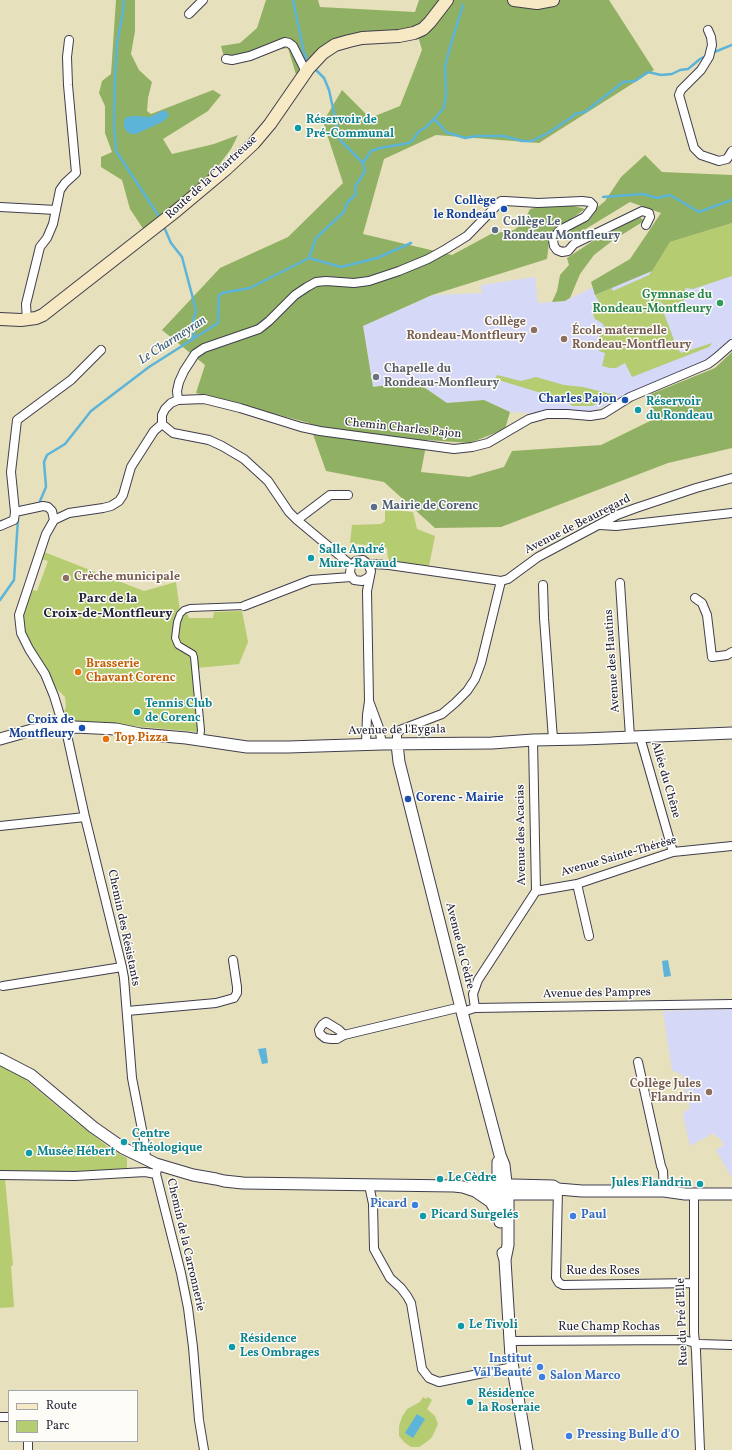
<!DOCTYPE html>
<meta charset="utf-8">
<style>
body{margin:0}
#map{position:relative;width:732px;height:1450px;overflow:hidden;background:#e7e0bc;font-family:Vollkorn,serif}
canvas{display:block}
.legend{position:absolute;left:8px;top:1390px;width:130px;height:52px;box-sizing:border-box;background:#fdfcf7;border:1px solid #a5a5ac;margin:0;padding:5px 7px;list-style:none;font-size:12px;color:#22223b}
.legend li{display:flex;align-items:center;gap:8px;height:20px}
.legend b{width:20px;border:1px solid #a5a5ac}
</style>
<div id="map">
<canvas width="732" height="1450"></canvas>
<ul class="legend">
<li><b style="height:5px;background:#f7e9c3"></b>Route</li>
<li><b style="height:11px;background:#b5cc71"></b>Parc</li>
</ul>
</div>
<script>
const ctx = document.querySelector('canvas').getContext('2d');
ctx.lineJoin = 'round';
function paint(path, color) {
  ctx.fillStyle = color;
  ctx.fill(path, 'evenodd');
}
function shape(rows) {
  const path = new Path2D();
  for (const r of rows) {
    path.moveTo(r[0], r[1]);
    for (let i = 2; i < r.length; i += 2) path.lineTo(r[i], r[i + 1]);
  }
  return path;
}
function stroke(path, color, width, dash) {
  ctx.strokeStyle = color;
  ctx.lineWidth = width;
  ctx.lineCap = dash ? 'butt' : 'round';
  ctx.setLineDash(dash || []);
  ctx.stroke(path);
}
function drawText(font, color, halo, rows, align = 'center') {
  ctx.font = font + ' Vollkorn,serif';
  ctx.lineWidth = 3;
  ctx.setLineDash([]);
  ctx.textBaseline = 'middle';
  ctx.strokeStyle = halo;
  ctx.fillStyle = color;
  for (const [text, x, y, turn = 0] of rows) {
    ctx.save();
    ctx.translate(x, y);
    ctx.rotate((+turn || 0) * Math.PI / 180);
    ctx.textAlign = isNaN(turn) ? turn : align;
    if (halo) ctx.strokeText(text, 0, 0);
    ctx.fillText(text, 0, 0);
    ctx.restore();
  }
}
paint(shape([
 [732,228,732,340,720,351,703,363,595,410,585,412,550,411,530,413,510,412,484,400,447,403,415,381,373,387,363,326,432,295,482,293,481,285,535,277,538,303,565,301,682,244],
 [732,1009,732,1178,716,1150,724,1145,719,1137,717,1138,714,1133,690,1146,683,1116,684,1112,690,1108,682,1075,672,1070,663,1011]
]), '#d6d8f8');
paint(shape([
 [732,223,732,276,693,289,685,288,687,299,666,307,659,300,677,348,681,353,712,343,709,347,632,377,625,363,616,368,610,368,602,366,605,353,599,351,601,345,599,338,600,335,604,333,606,329,602,323,595,319,593,314,594,308,599,307,600,303,595,295,612,288,613,291,649,275,670,242],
 [497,375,521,381,536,377,564,385,583,387,616,395,592,406,573,406,561,399,495,379],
 [385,509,413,512,417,529,435,536,429,566,388,560,387,548,350,543,352,525,381,524,385,521],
 [44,552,144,591,176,582,180,611,176,616,174,638,192,657,199,732,65,720,64,713,66,706,65,697,56,688,48,673,35,654,24,631,24,615,31,594,33,590,37,591,48,561,42,559],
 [242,611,248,642,239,664,197,668,195,651,184,645,179,640,178,622,182,615,187,613,189,618,213,618,214,612],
 [0,1063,20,1075,75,1121,112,1150,127,1158,127,1169,75,1173,0,1172],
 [0,1179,5,1179,13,1265,11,1266,14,1307,0,1308],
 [423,1397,426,1399,428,1397,432,1400,427,1409,435,1416,438,1424,432,1437,428,1441,419,1447,411,1447,405,1443,399,1436,399,1426,402,1417,407,1409,420,1402]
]), '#b5cc71');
paint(shape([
 [116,0,135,0,135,31,131,54,139,70,152,82,148,98,147,111,151,114,213,90,221,95,208,111,163,139,172,154,214,144,238,135,231,149,213,173,144,230,130,209,122,180,101,167,101,157,112,152,105,133,105,106,99,93,102,81,111,74],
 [266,0,318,0,320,7,415,12,419,0,609,0,654,70,539,143,436,135,384,159,363,234,452,255,491,234,514,230,523,223,530,209,559,202,585,209,550,234,547,259,432,295,363,326,373,387,415,381,447,403,484,400,510,412,505,429,470,443,427,440,421,472,469,477,504,467,512,451,601,445,652,420,651,394,715,368,732,352,732,448,668,463,501,527,435,528,384,482,326,471,309,423,196,393,205,365,162,330,220,268,288,237,343,183,323,122,342,90,370,118,400,106,422,50,416,29,353,33,316,54,297,78,288,48,224,57,221,46,240,43,257,28],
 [645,155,662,172,732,175,732,223,670,242,652,271,595,295,591,282,630,259,661,213,630,202,566,241,563,236,605,201,621,177],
 [640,217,644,221,612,241,594,255,580,274,570,298,565,301,552,302,557,291,560,275,569,265,567,258,602,235]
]), '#90b063');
paint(shape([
 [164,110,167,112,169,115,167,118,162,122,136,134,131,134,126,131,124,127,124,121,126,117,136,116,150,117],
 [668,960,671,976,664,977,662,961],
 [266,1048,268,1063,262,1064,258,1049],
 [417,1414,425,1419,413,1438,405,1433]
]), '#5cb4d9');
stroke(shape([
 [124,0,123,11,117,43,115,78,114,123,116,151,160,218],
 [293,0,304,53,309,63],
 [712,53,732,45],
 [314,68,324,78,329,90,340,140,363,163],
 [434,119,444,108,446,95,445,67,450,47,463,5],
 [442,127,446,132,465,138,477,136,504,136,522,141,532,141,548,133,572,117,575,114,585,112,623,82,635,81,648,72,661,75,672,74,680,70,688,69,700,59,708,55],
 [603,197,643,194,657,198,670,195,699,212,732,200],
 [164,227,171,243,182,257,196,310,192,326,194,334,192,340],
 [309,258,341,267,377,258,411,243],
 [40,501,46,487,44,462,47,455,65,444,91,411,149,367,218,323,219,296,222,293,250,288,309,258,316,238,344,212,347,203,356,194,355,187,365,171,363,163,371,151,380,148,409,143,413,140,419,131,425,128,434,119,442,127],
 [0,600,14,580,18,519]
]), '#5cb4d9', 2.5);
const pedestrian = shape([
 [200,739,201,730,194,657,193,654,178,645,175,638,177,622,180,614,184,610,190,608,244,606]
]);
const minor = shape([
 [189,14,203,0],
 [708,30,711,37,712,45,709,57,701,70,681,90,679,95,694,148,701,155,719,161,727,159,732,151],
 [226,59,232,60,250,56,285,42,289,43,293,46,306,72],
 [0,207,56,210],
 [27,320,26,304,40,247,47,238,53,224,60,190,65,183,76,173,68,85,67,57,69,40],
 [178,400,177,391,179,382,184,371,195,354,204,348,259,329,269,321,295,295,307,287,316,282,326,281,354,283,369,281,399,271,428,259,446,249,467,236,501,201,505,201,538,203,582,201,590,202,593,205,592,208,585,217,560,230,555,236,553,240,554,246,557,250,562,252,568,251,574,244,642,211,649,213,650,217,646,225],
 [162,424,162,415,165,409,171,403,178,400,204,399,240,408,301,427,320,431,454,449,472,447,488,443,529,419,547,414,567,414,590,416,603,414,630,397,708,364,716,358,732,344],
 [162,424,173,433,209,440,222,446,244,459,268,481,289,512,297,520,351,565],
 [15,512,43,506,48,507,52,511,54,520],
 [297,520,330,495,348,495],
 [600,525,616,526,732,513],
 [0,526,14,520,15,512,11,472,17,420,71,380,101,350],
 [369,565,373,564,389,565,501,581,508,579,538,557,617,515,636,508,696,488,732,478],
 [620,583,630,737],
 [543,585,544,618,553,739],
 [695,598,702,603,707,615,712,657,727,655,732,652],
 [244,606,311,580,351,577],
 [369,701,379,728,382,744],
 [640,737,673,852],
 [366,744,367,715,369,701,367,591,371,571,368,564,363,560,356,561,351,565,350,573,354,580,362,581,369,577],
 [397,744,397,734,400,730,442,714,455,703,467,691,475,679,481,663,501,581],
 [0,826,85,817],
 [577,884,589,936],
 [536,891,577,884,673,852,732,846],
 [3,986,122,967],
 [475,1008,473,994,478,980,536,891,533,740],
 [127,1011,216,1003,234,998,237,993,237,987,233,960],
 [462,1012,475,1008,732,1004],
 [344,1035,337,1039,331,1039,325,1038,320,1034,319,1030,322,1025,326,1022,339,1030,344,1035,461,1007],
 [638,1062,661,1166,663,1171,664,1191],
 [145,1159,146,1150,132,1078,124,978,122,967,85,817,67,735,62,722,54,696,45,674,29,649,21,633,19,615,46,534,54,520,69,513,103,508,111,506,119,501,123,495,131,467,154,431,162,424],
 [158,1165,156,1174,181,1273,188,1308,193,1347,199,1420,204,1450],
 [0,1175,75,1176,145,1172,156,1174],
 [369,1185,373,1204,374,1249,390,1278,401,1288,407,1296,411,1303,422,1369,429,1378,439,1382,513,1367],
 [558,1189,556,1278,559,1283,563,1285,694,1283],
 [694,1194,694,1333,696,1351,700,1450],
 [510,1341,684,1340,699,1344,732,1345],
 [0,1417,9,1417],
 [28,1441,28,1450]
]);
const tertiary = shape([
 [0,739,32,730,75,727,116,729,140,734,186,738,247,747,288,747,382,744,492,743,533,740,583,739,732,733],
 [397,744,399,762,462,1012,500,1155,504,1165,508,1200,508,1245,505,1260],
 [0,1059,31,1075,93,1127,123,1148,156,1164,193,1175,216,1179,224,1181,243,1183,454,1186,463,1187,475,1191,515,1194,553,1194,558,1189],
 [498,1162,498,1184,500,1222],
 [473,1184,553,1186,558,1189,582,1191,664,1191,685,1194,732,1194],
 [475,1191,491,1202,499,1216],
 [503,1253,505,1260,511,1357,527,1450]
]);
const secondary = shape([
 [514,0,537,3,553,0],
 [0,319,21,320,36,318,43,315,176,211,225,170,254,143,270,124,308,69,323,53,335,45,349,41,362,38,399,36,414,33,423,29,430,22,447,0]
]);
stroke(pedestrian, '#403e4e', 8);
stroke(minor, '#403e4e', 10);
stroke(tertiary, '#403e4e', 13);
stroke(secondary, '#403e4e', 14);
stroke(pedestrian, '#fff', 6);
stroke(minor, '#fff', 8);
stroke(tertiary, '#fff', 11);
stroke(secondary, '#f7e9c3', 12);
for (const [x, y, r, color] of [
 [298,128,4,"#0f9aa8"],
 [504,209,4,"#1a4fb4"],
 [495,230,4,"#5c6f8a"],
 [720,303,4,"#2e9e5b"],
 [534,330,4,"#8d6e63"],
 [564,339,4,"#8d6e63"],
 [376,377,4,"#6b7280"],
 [625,400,4,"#1a4fb4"],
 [638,410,4,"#0f9aa8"],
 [374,507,4,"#5c6f8a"],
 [311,558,4,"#0f9aa8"],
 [66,578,4,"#8d6e63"],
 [78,672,4,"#e8710a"],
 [137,712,4,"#0f9aa8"],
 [82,728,4,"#1a4fb4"],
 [106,739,4,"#e8710a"],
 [408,799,4,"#1a4fb4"],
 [709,1092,4,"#8d6e63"],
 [124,1142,4,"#0f9aa8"],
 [29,1153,4,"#0f9aa8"],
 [440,1179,4,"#0f9aa8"],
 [700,1184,4,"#0f9aa8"],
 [415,1205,4,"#3f7fe0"],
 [423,1216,4,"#0f9aa8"],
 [573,1216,4,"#3f7fe0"],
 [461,1326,4,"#0f9aa8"],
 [232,1347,4,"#0f9aa8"],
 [540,1367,4,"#3f7fe0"],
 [542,1377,4,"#3f7fe0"],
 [470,1402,4,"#0f9aa8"],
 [569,1436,4,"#3f7fe0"]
]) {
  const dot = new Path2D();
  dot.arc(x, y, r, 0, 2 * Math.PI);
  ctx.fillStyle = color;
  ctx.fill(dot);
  stroke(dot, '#fdfcf7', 1.5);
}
drawText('bold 12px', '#0d838f', '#fdfcf7', [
 ["Réservoir de",306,121],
 ["Pré-Communal",306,135],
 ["Réservoir",646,403],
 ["du Rondeau",646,417],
 ["Salle André",319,551],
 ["Mure-Ravaud",319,565],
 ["Tennis Club",145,705],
 ["de Corenc",145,719],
 ["Centre",132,1135],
 ["Théologique",132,1149],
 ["Musée Hébert",37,1153],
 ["Le Cèdre",448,1179],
 ["Jules Flandrin",692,1184,"right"],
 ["Picard Surgelés",431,1216],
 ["Le Tivoli",469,1326],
 ["Résidence",240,1340],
 ["Les Ombrages",240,1354],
 ["Résidence",478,1395],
 ["la Roseraie",478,1409]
], 'left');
drawText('12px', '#22223b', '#fdfcf7', [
 ["Route de la Chartreuse",212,178,-42],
 ["Chemin Charles Pajon",403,429,6],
 ["Avenue de Beauregard",578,525,-27],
 ["Avenue des Hautins",613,661,-94],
 ["Avenue de l'Eygala",397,731,-1],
 ["Allée du Chêne",665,780,74],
 ["Avenue des Acacias",522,835,-91],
 ["Avenue Sainte-Thérèse",619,857,-16],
 ["Chemin des Résistants",123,928,78],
 ["Avenue du Cèdre",459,946,76],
 ["Avenue des Pampres",597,994,-1],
 ["Chemin de la Carronnerie",185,1245,77],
 ["Rue des Roses",603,1272],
 ["Rue du Pré d'Elle",683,1322,-92],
 ["Rue Champ Rochas",609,1328]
]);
drawText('bold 12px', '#164399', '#fdfcf7', [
 ["Collège",496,202],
 ["le Rondeau",496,216],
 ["Charles Pajon",617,400],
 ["Croix de",74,721],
 ["Montfleury",74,735],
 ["Corenc - Mairie",416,799,"left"]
], 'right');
drawText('bold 12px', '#4e5e75', '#fdfcf7', [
 ["Collège Le",503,223],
 ["Rondeau Montfleury",503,237],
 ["Mairie de Corenc",382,507]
], 'left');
drawText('bold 12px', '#27864d', '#fdfcf7', [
 ["Gymnase du",712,296],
 ["Rondeau-Montfleury",712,310]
], 'right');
drawText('bold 12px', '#785e54', '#fdfcf7', [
 ["Collège",526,323],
 ["Rondeau-Montfleury",526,337],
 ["École maternelle",572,332,"left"],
 ["Rondeau-Montfleury",572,346,"left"],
 ["Crèche municipale",74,578,"left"],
 ["Collège Jules",701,1085],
 ["Flandrin",701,1099]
], 'right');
drawText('bold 12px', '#5b616d', '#fdfcf7', [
 ["Chapelle du",384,370],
 ["Rondeau-Monfleury",384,384]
], 'left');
drawText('bold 12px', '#c56008', '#fdfcf7', [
 ["Brasserie",86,665],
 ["Chavant Corenc",86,679],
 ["Top Pizza",114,739]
], 'left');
drawText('bold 12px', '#366cbe', '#fdfcf7', [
 ["Picard",407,1205,"right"],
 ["Paul",581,1216],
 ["Institut",532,1360,"right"],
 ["Val'Beauté",532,1374,"right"],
 ["Salon Marco",550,1377],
 ["Pressing Bulle d'O",577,1436]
], 'left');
drawText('italic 13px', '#395c7a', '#fdfcf7', [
 ["Le Charmeyran",173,341,-33]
]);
drawText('bold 13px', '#22223b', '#fdfcf7', [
 ["Parc de la",108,600],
 ["Croix-de-Montfleury",108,615]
]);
</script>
